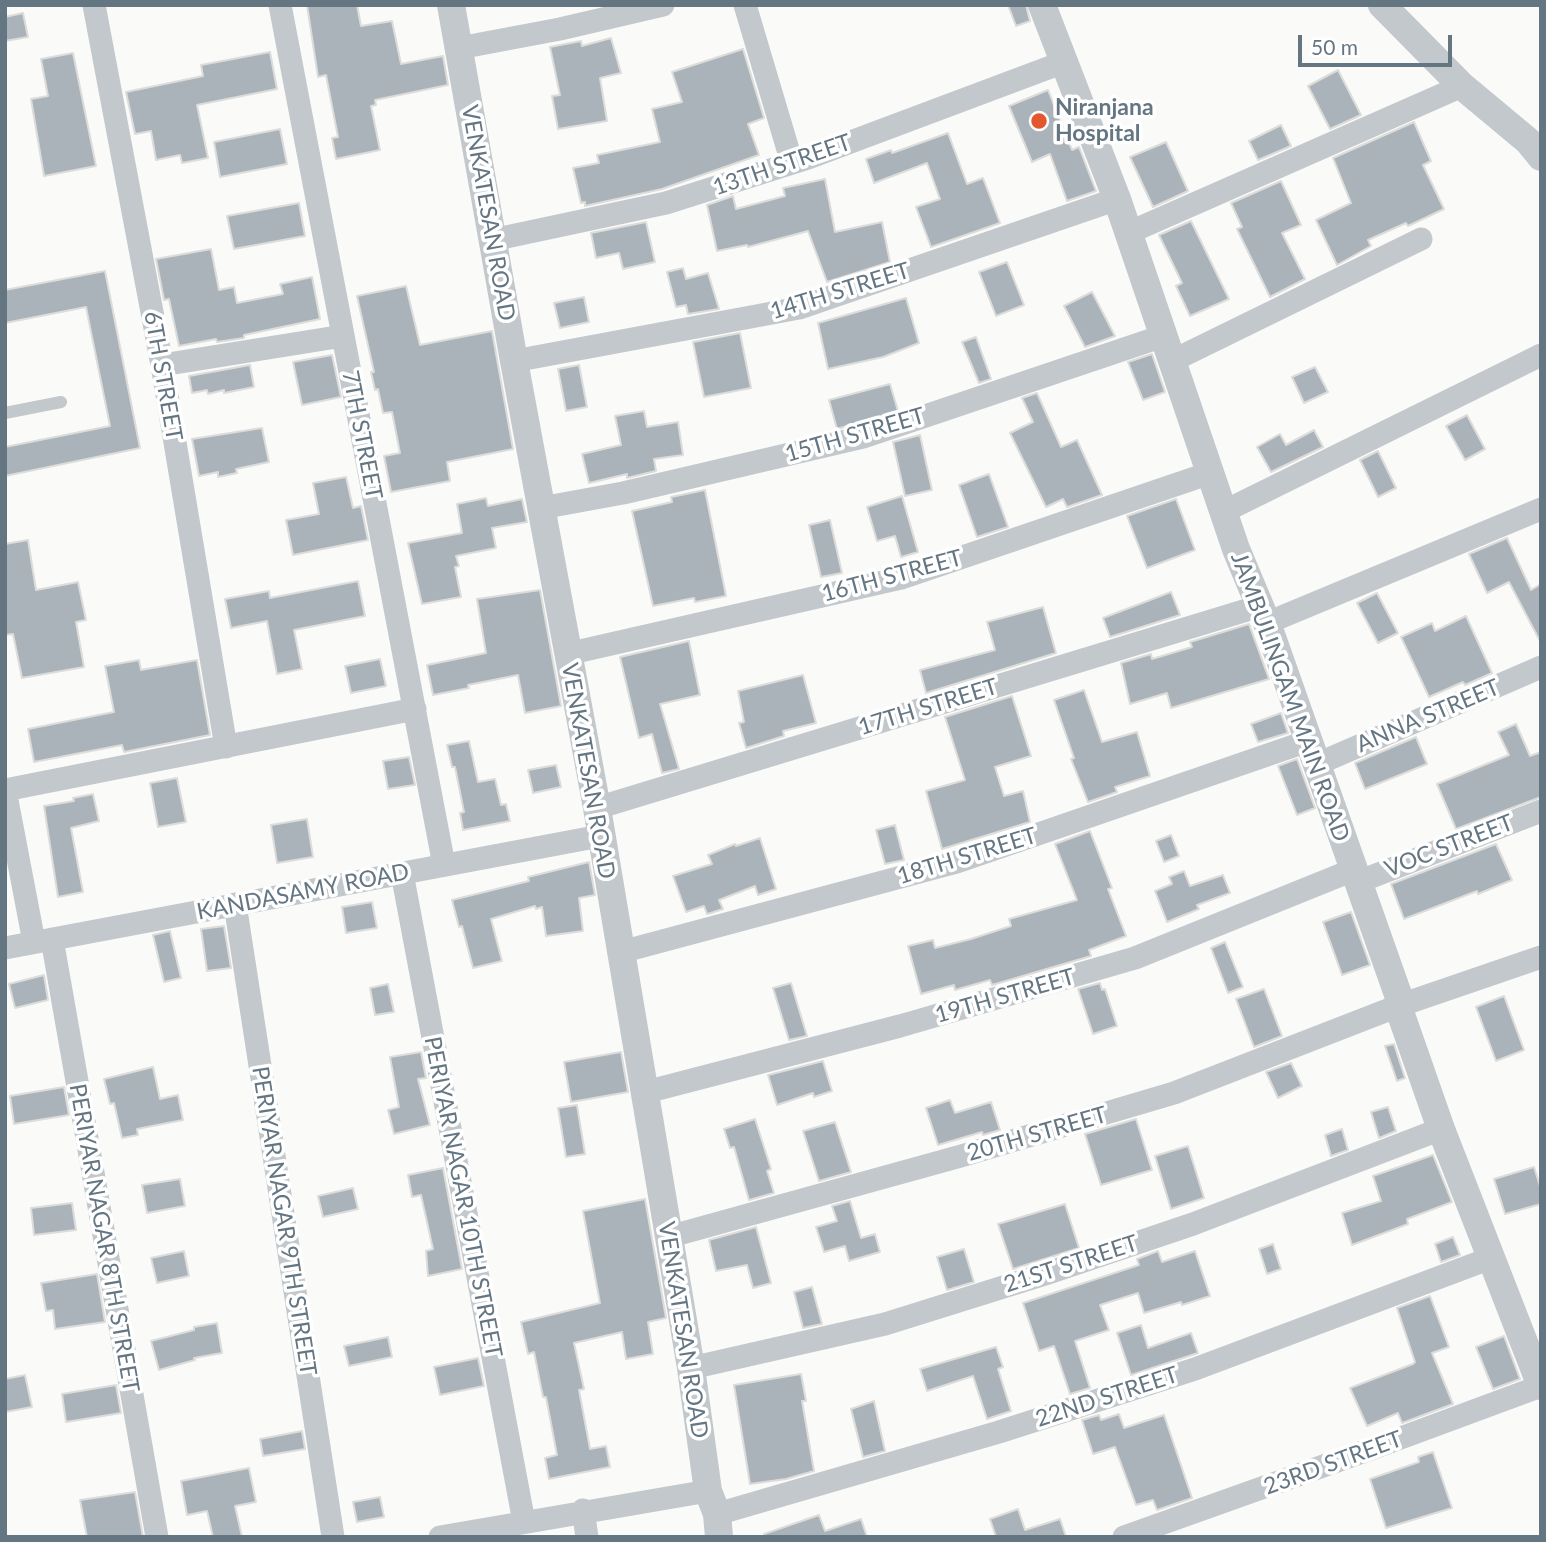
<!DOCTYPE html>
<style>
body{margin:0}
#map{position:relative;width:1546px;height:1542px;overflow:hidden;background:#fafaf8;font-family:Lato,sans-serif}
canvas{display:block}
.frame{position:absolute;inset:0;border:7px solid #657683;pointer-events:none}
.scale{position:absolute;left:1298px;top:35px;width:154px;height:32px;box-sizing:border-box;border:4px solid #657683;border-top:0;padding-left:9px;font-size:21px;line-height:24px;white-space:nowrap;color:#657683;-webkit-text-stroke:5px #fff;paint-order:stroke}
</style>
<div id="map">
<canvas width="1546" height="1542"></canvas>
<div class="frame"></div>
<div class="scale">50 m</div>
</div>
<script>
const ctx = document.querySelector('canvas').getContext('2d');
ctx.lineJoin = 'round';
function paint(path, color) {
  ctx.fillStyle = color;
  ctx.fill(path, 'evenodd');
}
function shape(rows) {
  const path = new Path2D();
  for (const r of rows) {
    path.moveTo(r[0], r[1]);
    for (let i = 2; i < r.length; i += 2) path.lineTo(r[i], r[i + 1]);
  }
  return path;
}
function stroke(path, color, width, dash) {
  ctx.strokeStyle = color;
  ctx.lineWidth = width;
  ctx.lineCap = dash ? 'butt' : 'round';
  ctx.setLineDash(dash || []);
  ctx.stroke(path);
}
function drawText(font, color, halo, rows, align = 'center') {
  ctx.font = font + ' Lato,sans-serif';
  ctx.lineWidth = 7;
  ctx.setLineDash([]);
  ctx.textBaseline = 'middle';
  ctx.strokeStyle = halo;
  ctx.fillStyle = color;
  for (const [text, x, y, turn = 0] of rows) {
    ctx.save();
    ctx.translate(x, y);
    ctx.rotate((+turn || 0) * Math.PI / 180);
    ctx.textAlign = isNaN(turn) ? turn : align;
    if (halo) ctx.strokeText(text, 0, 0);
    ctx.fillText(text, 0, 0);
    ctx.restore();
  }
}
const building = shape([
 [307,5,357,5,361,26,392,21,401,64,443,56,448,85,375,100,376,105,371,106,380,150,336,159,332,138,338,137,326,75,318,77,307,5],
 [1008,5,1026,5,1030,21,1016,26,1008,5],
 [23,13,28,37,5,41,5,17,23,13],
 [611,38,621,73,600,78,607,121,558,129,552,96,560,95,550,47,581,41,582,46,611,38],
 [743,49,764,118,748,124,759,155,662,189,585,206,585,202,581,203,573,168,599,163,597,155,660,142,652,109,682,102,672,72,743,49],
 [270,52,277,89,197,105,208,158,182,163,180,155,156,160,151,131,135,134,126,92,203,76,201,65,270,52],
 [73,53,96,166,44,176,31,99,48,96,41,59,73,53],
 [1338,70,1361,115,1330,129,1308,86,1338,70],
 [1048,90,1072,150,1079,147,1096,191,1067,201,1050,154,1032,162,1009,106,1048,90],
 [1414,122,1431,161,1423,165,1444,209,1408,226,1406,223,1368,240,1371,246,1337,265,1316,220,1351,203,1333,158,1414,122],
 [1281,125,1291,146,1258,160,1249,141,1281,125],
 [280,129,287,164,220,177,214,142,280,129],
 [948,133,967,184,983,178,1000,223,931,247,916,207,940,199,927,163,874,183,866,159,891,150,892,153,948,133],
 [1166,142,1188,191,1153,207,1130,157,1166,142],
 [825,179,835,232,882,222,890,262,827,282,808,231,748,247,747,245,717,251,707,205,733,196,736,209,785,196,783,188,825,179],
 [1281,181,1301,225,1282,233,1305,279,1270,297,1237,229,1242,227,1231,203,1281,181],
 [299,203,305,236,234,249,227,216,299,203],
 [1191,221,1229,299,1190,316,1176,286,1182,283,1159,235,1191,221],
 [646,222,655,262,623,269,619,253,596,258,591,233,646,222],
 [211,249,219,290,234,287,237,303,283,294,280,284,312,277,320,319,244,335,244,338,217,342,216,339,179,346,169,299,164,300,156,259,211,249],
 [1007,262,1024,305,996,316,979,272,1007,262],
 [683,268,686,279,708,273,719,309,688,314,686,305,676,307,667,272,683,268],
 [105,271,140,448,5,476,5,447,110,426,86,307,5,323,5,290,105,271],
 [406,286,420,345,492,331,513,449,447,462,450,481,391,492,384,456,400,453,392,412,383,413,378,389,375,390,371,372,374,372,357,296,406,286],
 [1092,292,1115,336,1085,347,1064,306,1092,292],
 [584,297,589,322,560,328,554,303,584,297],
 [906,298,919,343,883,357,828,369,818,323,906,298],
 [740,333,751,388,704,397,693,342,740,333],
 [976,337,991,379,979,383,962,342,976,337],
 [1152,354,1165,392,1143,400,1128,362,1152,354],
 [332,355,341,397,302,405,293,362,332,355],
 [250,365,254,387,224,393,224,390,208,394,207,390,192,393,189,376,250,365],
 [579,365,587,407,566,411,558,369,579,365],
 [1315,367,1328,392,1304,403,1292,377,1315,367],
 [890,384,898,411,837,429,829,400,890,384],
 [1037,393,1061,447,1077,440,1102,495,1067,507,1063,499,1046,507,1010,433,1033,422,1022,398,1037,393],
 [644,411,647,427,678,422,683,455,654,459,656,471,627,478,627,474,589,483,582,454,621,445,615,416,644,411],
 [1467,415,1485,449,1465,460,1446,426,1467,415],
 [262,428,269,462,236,469,237,473,218,477,218,472,199,476,192,439,262,428],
 [1314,430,1323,447,1271,472,1257,447,1280,434,1286,445,1314,430],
 [920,435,932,490,905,496,893,442,920,435],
 [1378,451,1396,488,1378,497,1360,460,1378,451],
 [989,474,1008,527,977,537,959,485,989,474],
 [346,477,353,508,361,506,368,540,293,555,286,520,319,514,313,483,346,477],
 [705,490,726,596,695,602,694,598,653,606,632,511,672,502,671,497,705,490],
 [902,496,918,552,901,557,895,536,877,541,867,507,902,496],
 [486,498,488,506,522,499,527,522,492,528,496,548,456,556,459,566,455,567,461,597,422,604,408,543,462,533,457,504,486,498],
 [1176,499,1195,550,1147,568,1127,516,1176,499],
 [830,520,842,573,821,577,809,525,830,520],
 [1507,538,1531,590,1541,584,1541,643,1509,582,1487,593,1469,554,1507,538],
 [28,540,36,590,78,582,86,620,76,622,84,667,22,678,13,634,5,635,5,544,28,540],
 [358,581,365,616,294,630,302,669,277,674,267,621,231,628,225,599,269,591,270,598,358,581],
 [540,590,561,706,525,713,518,675,468,685,469,688,433,695,427,665,486,653,477,599,540,590],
 [1171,592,1180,615,1110,637,1103,618,1171,592],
 [1377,593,1398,633,1378,643,1357,603,1377,593],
 [1043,607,1056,653,926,693,920,670,995,650,987,622,1043,607],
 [1466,616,1492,673,1465,685,1463,682,1429,697,1401,637,1432,623,1435,631,1466,616],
 [1249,624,1269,679,1171,708,1167,693,1130,704,1121,663,1151,654,1152,659,1192,647,1190,642,1249,624],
 [689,641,700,695,660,704,679,769,662,773,652,734,639,738,620,657,689,641],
 [380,659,386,686,351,693,345,666,380,659],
 [139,660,141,670,197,660,210,735,124,752,122,745,34,762,28,729,114,712,105,666,139,660],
 [803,675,816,723,783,731,784,736,746,748,739,723,744,722,738,691,803,675],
 [1084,690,1102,742,1137,732,1150,776,1115,787,1117,792,1088,802,1071,759,1074,758,1054,700,1084,690],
 [1012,696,1031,756,995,767,1004,796,1023,791,1030,822,942,849,926,791,965,780,945,717,1012,696],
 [1281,713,1288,733,1258,742,1251,724,1281,713],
 [1516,724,1530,756,1541,752,1541,797,1456,829,1437,784,1509,755,1498,732,1516,724],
 [1416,737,1427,764,1365,789,1355,763,1416,737],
 [469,741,478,782,495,779,501,805,506,804,510,821,463,830,460,813,464,812,455,767,452,767,447,745,469,741],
 [409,757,415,785,388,789,383,761,409,757],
 [1297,759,1315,808,1297,815,1278,766,1297,759],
 [556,765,561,787,533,793,528,770,556,765],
 [177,778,186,822,158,827,150,783,177,778],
 [93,794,99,821,71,828,83,892,58,897,44,806,74,801,73,798,93,794],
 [307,819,313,857,277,863,271,825,307,819],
 [895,825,904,860,885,864,876,830,895,825],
 [1090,831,1112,888,1108,889,1126,936,1089,950,1091,956,992,985,990,980,955,990,954,985,921,994,908,946,933,940,935,948,971,939,1011,926,1009,919,1077,900,1055,844,1090,831],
 [1171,835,1179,856,1164,862,1156,841,1171,835],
 [760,838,776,889,758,895,755,886,719,900,723,909,711,913,707,914,704,906,686,912,673,876,712,864,708,855,735,844,736,846,760,838],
 [1496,844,1512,880,1478,894,1477,891,1404,919,1391,884,1496,844],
 [589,862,595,895,579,898,583,931,546,936,542,907,536,909,535,906,491,919,502,961,473,968,462,926,459,927,452,900,529,881,528,877,589,862],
 [1184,871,1190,886,1223,875,1230,893,1197,905,1199,909,1167,922,1155,891,1172,884,1169,877,1184,871],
 [372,902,377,928,346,933,342,907,372,902],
 [1351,912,1370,965,1342,975,1323,922,1351,912],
 [224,926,231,968,207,971,201,929,224,926],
 [170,931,181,978,164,982,153,935,170,931],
 [1225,942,1243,987,1228,993,1211,948,1225,942],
 [44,975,48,1000,15,1008,9,984,44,975],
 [791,983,807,1036,789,1040,773,988,791,983],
 [1100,983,1102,990,1105,989,1117,1026,1093,1034,1078,989,1100,983],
 [388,984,394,1012,375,1015,370,988,388,984],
 [1264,989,1282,1036,1254,1047,1236,999,1264,989],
 [1504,996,1524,1050,1496,1061,1476,1007,1504,996],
 [1394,1044,1405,1078,1397,1081,1385,1046,1394,1044],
 [421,1052,426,1078,418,1079,430,1125,394,1134,388,1110,399,1107,390,1057,421,1052],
 [621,1052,628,1092,571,1102,564,1062,621,1052],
 [823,1061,832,1091,814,1097,813,1093,777,1105,768,1075,823,1061],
 [1291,1063,1302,1086,1278,1098,1266,1072,1291,1063],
 [153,1067,160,1099,178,1095,183,1120,137,1129,138,1135,122,1138,114,1103,110,1104,104,1079,153,1067],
 [64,1087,69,1115,14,1124,10,1096,64,1087],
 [950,1100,955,1113,991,1102,1000,1130,983,1135,982,1132,938,1145,926,1108,950,1100],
 [577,1105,585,1154,566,1157,558,1108,577,1105],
 [1388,1107,1396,1131,1379,1138,1371,1112,1388,1107],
 [755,1119,771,1169,767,1171,774,1193,749,1200,734,1147,730,1148,724,1129,755,1119],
 [1136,1119,1152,1170,1101,1185,1085,1134,1136,1119],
 [835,1122,851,1172,819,1181,803,1131,835,1122],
 [1342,1129,1348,1150,1331,1156,1325,1135,1342,1129],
 [1188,1146,1204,1198,1171,1209,1155,1156,1188,1146],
 [1433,1155,1452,1202,1407,1219,1408,1224,1352,1245,1342,1213,1381,1201,1373,1176,1433,1155],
 [1534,1167,1541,1189,1541,1204,1505,1214,1494,1179,1534,1167],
 [443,1168,462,1269,428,1276,426,1251,433,1249,421,1195,412,1197,408,1175,443,1168],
 [180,1179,185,1206,147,1213,142,1185,180,1179],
 [353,1188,358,1209,323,1217,318,1196,353,1188],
 [645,1199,666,1318,648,1322,653,1354,626,1359,622,1332,574,1343,584,1389,579,1390,590,1449,606,1446,610,1467,549,1479,545,1458,557,1455,546,1397,543,1397,534,1352,528,1354,521,1322,600,1303,583,1211,645,1199],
 [850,1201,861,1238,875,1234,880,1252,849,1261,845,1246,824,1252,816,1227,837,1221,832,1206,850,1201],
 [72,1203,76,1230,34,1235,31,1208,72,1203],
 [1065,1204,1079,1248,1013,1269,998,1224,1065,1204],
 [756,1227,771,1283,753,1288,747,1265,716,1271,709,1240,756,1227],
 [1453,1237,1460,1255,1441,1262,1435,1244,1453,1237],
 [1273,1244,1281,1269,1267,1274,1259,1249,1273,1244],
 [964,1249,974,1282,947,1290,937,1257,964,1249],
 [184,1251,189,1276,157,1283,151,1258,184,1251],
 [1158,1251,1162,1262,1195,1251,1210,1296,1182,1305,1181,1302,1144,1313,1138,1293,1100,1305,1109,1330,1075,1341,1090,1388,1070,1394,1054,1346,1039,1351,1023,1303,1139,1265,1137,1259,1158,1251],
 [97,1274,105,1322,55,1329,53,1310,46,1311,41,1283,97,1274],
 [812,1287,822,1324,803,1328,794,1292,812,1287],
 [1430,1296,1449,1347,1432,1353,1453,1404,1402,1423,1398,1413,1367,1426,1350,1388,1413,1364,1415,1362,1397,1308,1430,1296],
 [217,1323,222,1353,194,1358,195,1360,159,1370,151,1341,194,1330,194,1327,217,1323],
 [1141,1325,1148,1348,1191,1333,1198,1353,1131,1375,1117,1333,1141,1325],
 [1504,1336,1520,1379,1493,1389,1476,1347,1504,1336],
 [388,1337,392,1357,349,1366,344,1346,388,1337],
 [996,1347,1003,1367,998,1369,1011,1411,987,1419,973,1376,927,1391,920,1369,996,1347],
 [478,1358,484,1386,440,1395,434,1367,478,1358],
 [801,1374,806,1401,802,1401,814,1471,786,1479,750,1484,734,1385,801,1374],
 [25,1375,32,1407,5,1412,5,1379,25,1375],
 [116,1385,121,1413,66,1422,62,1394,116,1385],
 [874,1401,885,1451,863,1457,851,1409,874,1401],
 [1119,1414,1124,1428,1164,1415,1192,1498,1157,1510,1153,1500,1136,1505,1115,1447,1093,1454,1082,1420,1099,1415,1101,1420,1119,1414],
 [302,1431,305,1449,263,1456,260,1439,302,1431],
 [1433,1452,1452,1508,1386,1528,1370,1479,1419,1462,1418,1457,1433,1452],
 [249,1468,256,1502,235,1506,242,1537,213,1537,207,1511,187,1515,181,1481,249,1468],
 [135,1492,143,1537,87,1537,80,1500,135,1492],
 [380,1497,384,1517,357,1522,353,1502,380,1497],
 [1018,1509,1025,1530,1060,1519,1066,1537,996,1537,990,1519,1018,1509],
 [819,1515,825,1531,861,1519,867,1537,764,1537,764,1534,819,1515]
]);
paint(building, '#aab3b9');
stroke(building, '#dcdcda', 2);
stroke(shape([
 [5,413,61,402]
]), '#c3c8cc', 12);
stroke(shape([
 [94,5,162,365,226,747],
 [280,5,444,865],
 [745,5,792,163],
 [459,48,560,29,663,5],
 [1128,233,1462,86],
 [492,240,666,203,808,158,1064,62],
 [514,361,799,308,1117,199],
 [1172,361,1421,239],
 [162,365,343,336],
 [541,508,623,493,863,437,1163,336],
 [1223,512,1541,355],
 [1267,623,1541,509],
 [567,654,901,578,1210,473],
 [1315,765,1541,667],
 [5,790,415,709],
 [5,790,34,942],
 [597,808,1260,606],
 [402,873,524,1522],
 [1358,882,1541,811],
 [235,904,333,1537],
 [52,939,157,1537],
 [5,948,600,836],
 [621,952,957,862,1308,741],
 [646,1092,900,1026,1135,958,1353,870],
 [668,1237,961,1156,1174,1093,1398,1006,1541,957],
 [691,1368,885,1324,1045,1274,1193,1224,1441,1129],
 [583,1510,587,1537],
 [717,1514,999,1432,1195,1369,1491,1258],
 [440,1537,708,1491],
 [1124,1537,1371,1449,1541,1386]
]), '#c3c8cc', 23);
stroke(shape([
 [451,5,514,361,597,808,691,1368,708,1491,717,1514,719,1537],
 [1042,5,1117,199,1236,549,1267,623,1401,1003,1398,1006,1441,1129,1541,1386],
 [1382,5,1462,86,1528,141,1541,157]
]), '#c3c8cc', 28);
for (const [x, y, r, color] of [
 [1039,121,9,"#e4572e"]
]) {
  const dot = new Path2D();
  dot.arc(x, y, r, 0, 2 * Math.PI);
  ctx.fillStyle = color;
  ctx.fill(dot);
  stroke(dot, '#fff', 2.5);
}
drawText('bold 23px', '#657683', '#fff', [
 ["Niranjana",1055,108],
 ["Hospital",1055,134]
], 'left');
drawText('23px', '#657683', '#fff', [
 ["13TH STREET",782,165,-19],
 ["VENKATESAN ROAD",488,213,80],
 ["14TH STREET",840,291,-17],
 ["6TH STREET",163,376,80],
 ["7TH STREET",362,435,79],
 ["15TH STREET",855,435,-16],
 ["16TH STREET",892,576,-15],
 ["JAMBULINGAM MAIN ROAD",1290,697,70],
 ["17TH STREET",928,707,-17],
 ["ANNA STREET",1428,716,-23],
 ["VENKATESAN ROAD",588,771,80],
 ["VOC STREET",1449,846,-21],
 ["18TH STREET",967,856,-17],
 ["KANDASAMY ROAD",303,892,-11],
 ["19TH STREET",1005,996,-16],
 ["20TH STREET",1037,1134,-16],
 ["PERIYAR NAGAR 10TH STREET",463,1197,79],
 ["PERIYAR NAGAR 9TH STREET",284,1221,81],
 ["PERIYAR NAGAR 8TH STREET",104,1238,80],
 ["21ST STREET",1071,1264,-18],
 ["VENKATESAN ROAD",683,1330,81],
 ["22ND STREET",1107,1397,-18],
 ["23RD STREET",1333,1463,-20]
]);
</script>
